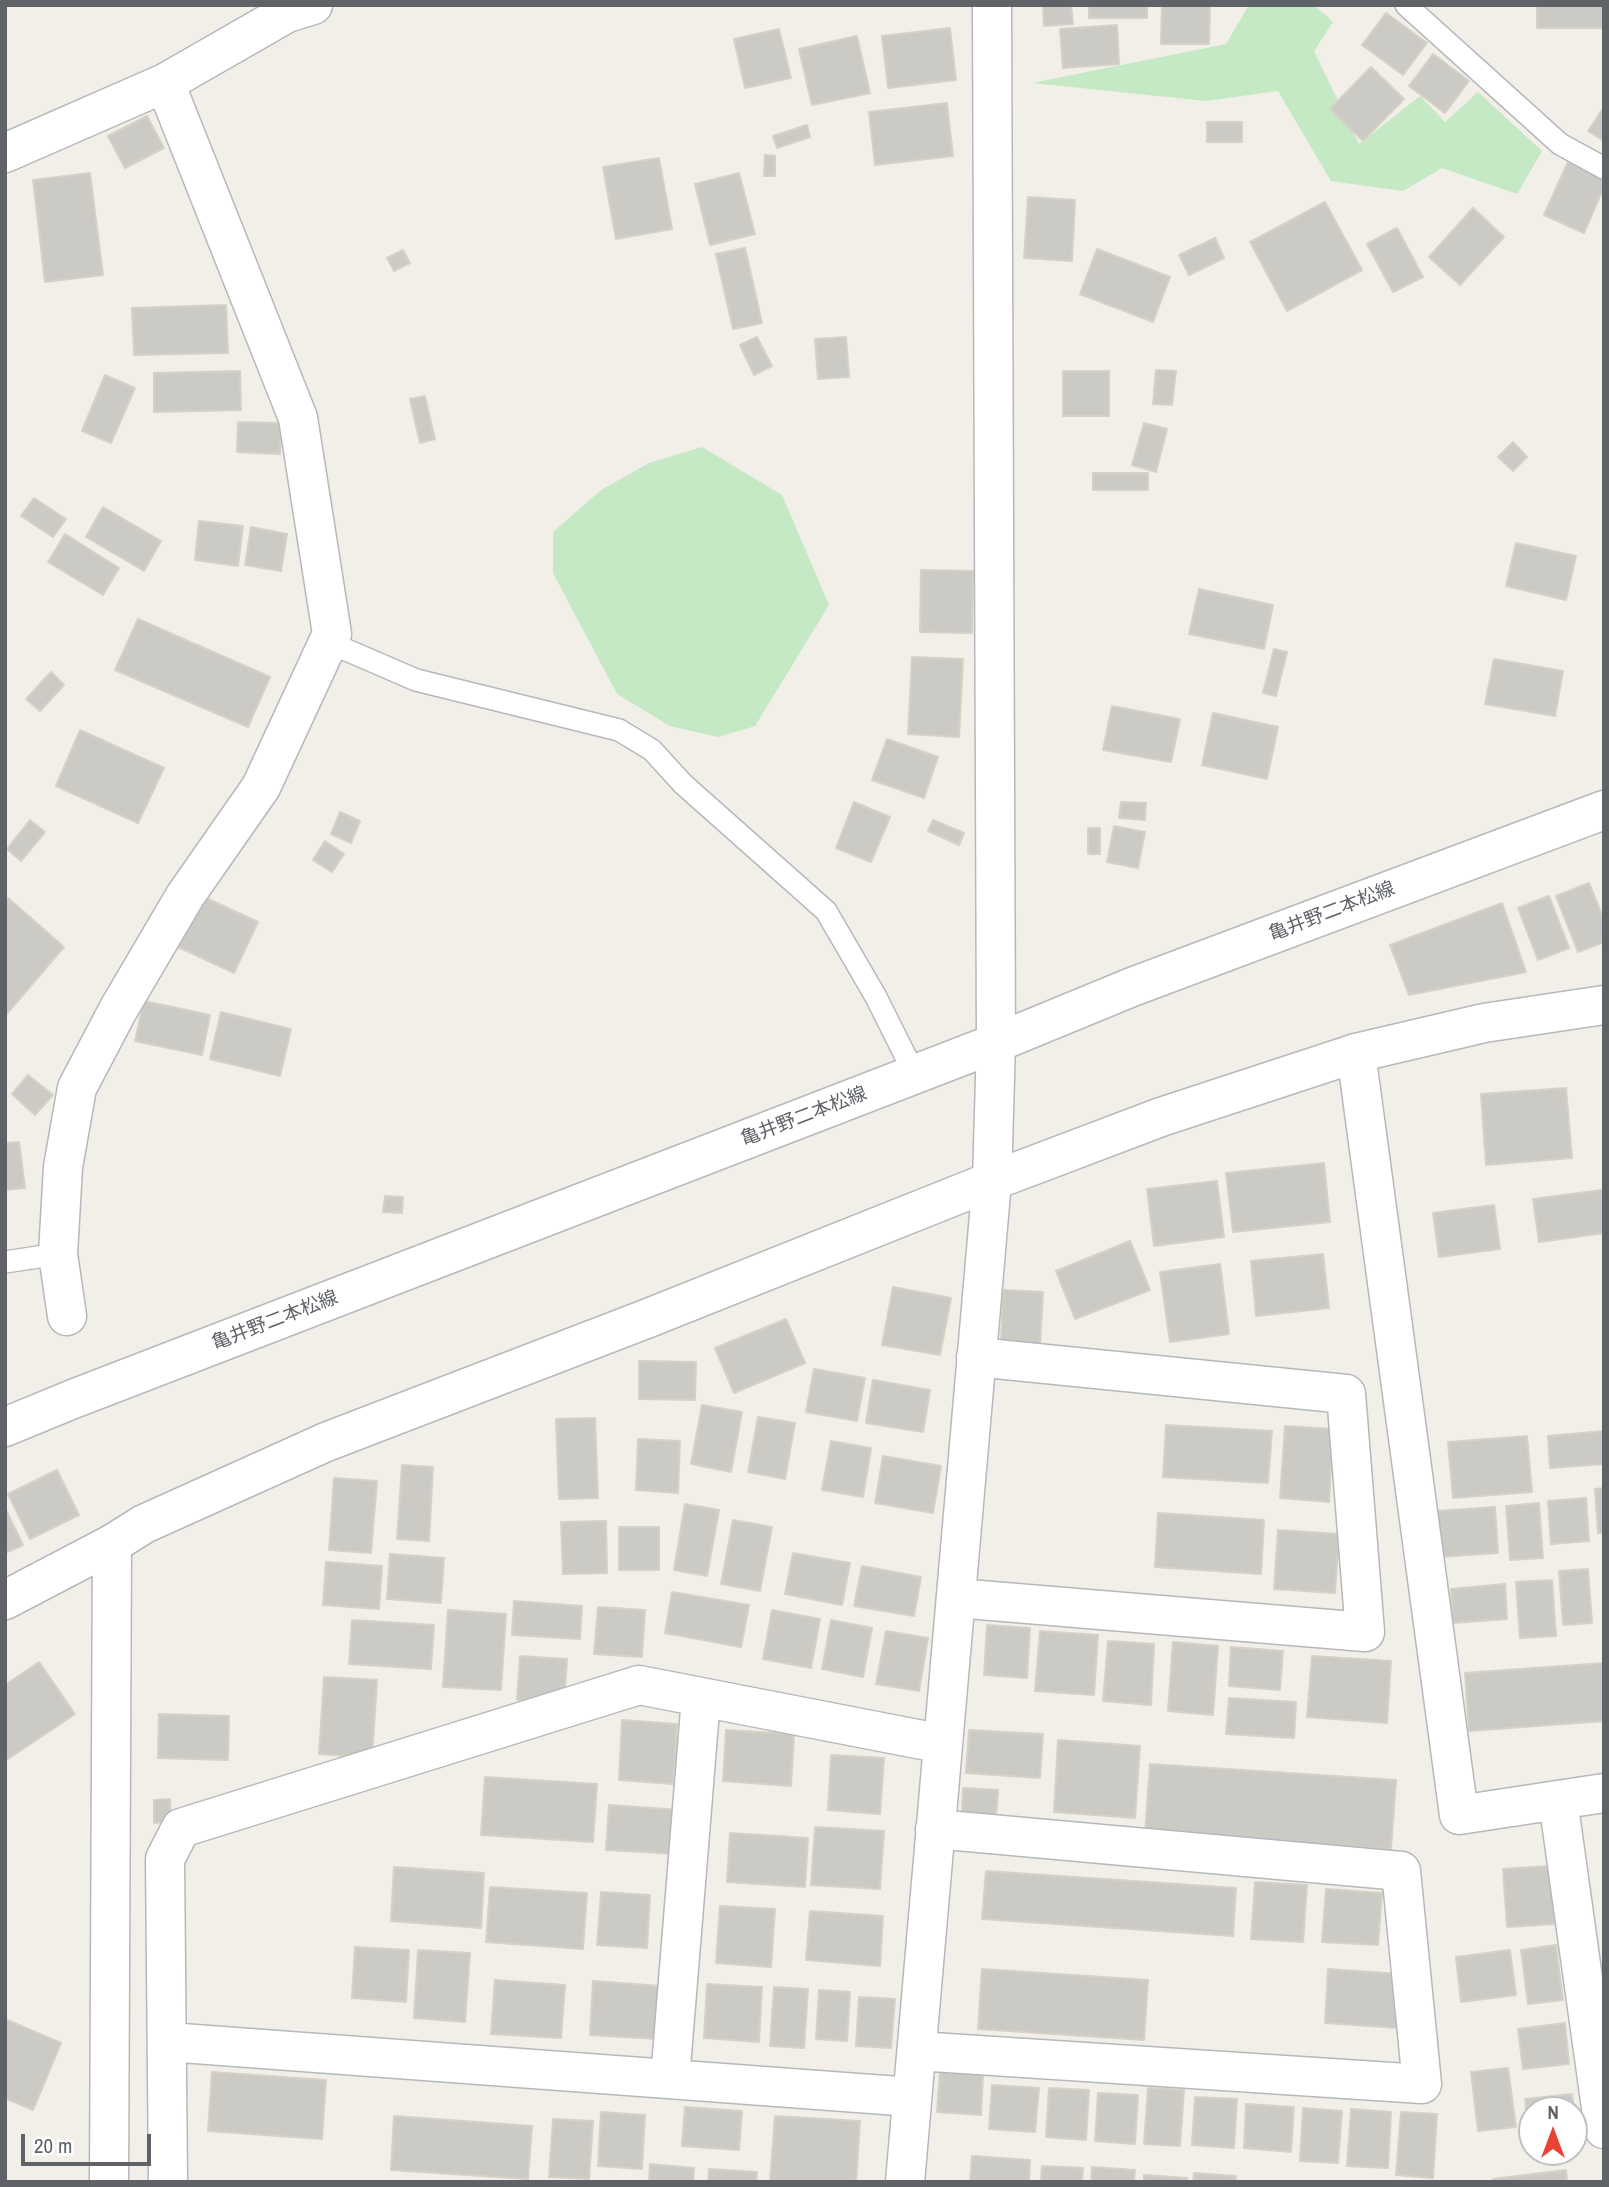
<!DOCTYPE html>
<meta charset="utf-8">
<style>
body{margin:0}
#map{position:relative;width:1609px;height:2187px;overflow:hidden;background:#f1efe8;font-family:"Archivo Narrow",sans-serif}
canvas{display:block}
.frame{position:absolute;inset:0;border:7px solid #5f6368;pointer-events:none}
.north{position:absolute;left:1518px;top:2096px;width:70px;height:70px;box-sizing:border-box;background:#fff;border:2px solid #bfc1c3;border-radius:50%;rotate:0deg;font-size:19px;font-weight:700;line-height:28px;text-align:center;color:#5f6368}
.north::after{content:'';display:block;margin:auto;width:24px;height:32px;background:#ea4335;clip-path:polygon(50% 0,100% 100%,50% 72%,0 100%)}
.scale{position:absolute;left:21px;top:2134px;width:130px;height:32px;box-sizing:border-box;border:4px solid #5f6368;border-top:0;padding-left:9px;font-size:21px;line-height:24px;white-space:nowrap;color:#5f6368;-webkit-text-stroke:5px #fff;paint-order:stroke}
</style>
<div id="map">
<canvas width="1609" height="2187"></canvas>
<div class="frame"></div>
<div class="north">N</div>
<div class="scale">20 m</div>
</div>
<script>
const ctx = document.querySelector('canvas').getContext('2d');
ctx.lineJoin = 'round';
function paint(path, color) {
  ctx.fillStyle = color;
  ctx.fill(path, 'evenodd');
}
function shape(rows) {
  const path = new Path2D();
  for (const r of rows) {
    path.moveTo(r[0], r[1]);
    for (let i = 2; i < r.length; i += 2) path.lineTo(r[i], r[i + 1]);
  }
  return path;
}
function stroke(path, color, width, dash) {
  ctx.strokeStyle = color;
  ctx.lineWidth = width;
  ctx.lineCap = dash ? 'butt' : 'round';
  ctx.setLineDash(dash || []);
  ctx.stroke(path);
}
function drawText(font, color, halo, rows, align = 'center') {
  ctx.font = font + ' "Archivo Narrow","Noto Sans JP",sans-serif';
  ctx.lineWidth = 5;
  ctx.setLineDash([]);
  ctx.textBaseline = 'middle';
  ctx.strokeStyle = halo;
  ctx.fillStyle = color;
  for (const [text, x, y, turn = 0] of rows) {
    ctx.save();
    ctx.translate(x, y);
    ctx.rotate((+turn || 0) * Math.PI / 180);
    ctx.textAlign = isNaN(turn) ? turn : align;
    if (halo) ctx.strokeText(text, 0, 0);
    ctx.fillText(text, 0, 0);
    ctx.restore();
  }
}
paint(shape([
 [1249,5,1314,5,1333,22,1314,51,1359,144,1420,96,1445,122,1478,92,1542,151,1517,194,1442,168,1403,191,1331,181,1278,91,1206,101,1032,83,1226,44],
 [702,447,782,495,829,605,755,726,718,737,670,726,617,694,553,573,553,532,601,490,649,463]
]), '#c5e8c5');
const building = shape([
 [1043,5,1071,5,1073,24,1044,26,1043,5],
 [1089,5,1147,5,1147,18,1089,18,1089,5],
 [1162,5,1210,5,1209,44,1161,44,1162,5],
 [1537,5,1604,5,1604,28,1537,28,1537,5],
 [1386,13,1427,43,1403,75,1362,45,1386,13],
 [1117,25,1119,64,1063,68,1060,29,1117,25],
 [950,28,956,80,888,88,882,36,950,28],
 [779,29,791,78,745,88,734,39,779,29],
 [857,36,870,93,812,105,799,49,857,36],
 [1433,54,1469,81,1445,113,1409,86,1433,54],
 [1371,67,1404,99,1363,141,1330,109,1371,67],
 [947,103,953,156,875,165,869,112,947,103],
 [1604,107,1604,141,1588,131,1604,107],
 [147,116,164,148,125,168,108,136,147,116],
 [1207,122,1242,122,1242,142,1207,142,1207,122],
 [807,125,810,137,777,148,773,136,807,125],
 [765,155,775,156,775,176,764,176,765,155],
 [659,158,672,229,616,239,603,167,659,158],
 [1568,162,1604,178,1604,187,1584,233,1544,215,1568,162],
 [90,173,103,275,45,282,33,180,90,173],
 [739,173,755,234,710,245,695,184,739,173],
 [1028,197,1075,200,1072,261,1024,258,1028,197],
 [1325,202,1362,270,1287,311,1250,242,1325,202],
 [1473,208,1504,237,1460,285,1429,257,1473,208],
 [1397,228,1423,277,1393,292,1367,244,1397,228],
 [1215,238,1224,258,1189,275,1179,255,1215,238],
 [745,248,762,323,733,329,716,254,745,248],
 [1097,249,1170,277,1153,322,1080,294,1097,249],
 [403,250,410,263,394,271,387,258,403,250],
 [226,305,228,353,134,355,132,308,226,305],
 [757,337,772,366,754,375,740,345,757,337],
 [846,337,849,377,818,379,815,339,846,337],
 [1156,370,1176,371,1172,405,1153,404,1156,370],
 [240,371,241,410,154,412,154,373,240,371],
 [1063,371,1109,371,1109,416,1063,416,1063,371],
 [105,375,135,388,111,443,82,431,105,375],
 [425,396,435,439,420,443,410,399,425,396],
 [238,422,281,423,280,454,237,452,238,422],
 [1144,423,1167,429,1156,472,1132,465,1144,423],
 [1513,442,1527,457,1513,471,1498,457,1513,442],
 [1093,473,1148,473,1148,490,1093,490,1093,473],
 [34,498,66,519,53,537,21,516,34,498],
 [103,507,161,541,144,571,86,537,103,507],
 [199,521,243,526,238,566,195,560,199,521],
 [251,527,287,534,281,571,245,565,251,527],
 [65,534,119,568,103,595,48,562,65,534],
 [1516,543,1576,556,1566,600,1506,586,1516,543],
 [921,570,973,571,972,633,920,632,921,570],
 [1199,589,1273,605,1264,649,1189,634,1199,589],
 [138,619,270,677,248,727,115,670,138,619],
 [1274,649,1287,652,1276,696,1263,693,1274,649],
 [912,657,963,659,959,737,908,734,912,657],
 [1494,659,1563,671,1555,716,1485,704,1494,659],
 [51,672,64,685,40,711,26,699,51,672],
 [1112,706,1180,719,1171,762,1103,750,1112,706],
 [1213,713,1278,727,1267,779,1202,765,1213,713],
 [80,730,164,768,138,823,56,786,80,730],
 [887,739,938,757,924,798,872,780,887,739],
 [854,802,890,817,871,862,836,848,854,802],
 [1121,802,1146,803,1145,820,1119,818,1121,802],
 [340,812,360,821,351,843,331,834,340,812],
 [30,820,45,832,21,861,7,849,30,820],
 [933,820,964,833,959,845,928,831,933,820],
 [1114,826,1145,832,1138,868,1107,862,1114,826],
 [1088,828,1100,828,1100,854,1088,854,1088,828],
 [325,841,344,854,332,872,313,860,325,841],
 [1589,883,1604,920,1604,942,1578,952,1556,896,1589,883],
 [202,896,258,922,234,973,178,947,202,896],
 [1549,896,1569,948,1538,960,1518,908,1549,896],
 [8,898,64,947,5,1016,5,901,8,898],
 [1502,903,1526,972,1409,995,1390,945,1502,903],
 [144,1001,210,1015,202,1055,135,1041,144,1001],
 [221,1012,291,1029,280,1076,210,1059,221,1012],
 [28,1075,53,1095,35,1115,12,1094,28,1075],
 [1566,1088,1572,1158,1486,1165,1481,1094,1566,1088],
 [19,1142,25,1188,5,1190,5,1143,19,1142],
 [1324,1163,1330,1222,1233,1232,1226,1173,1324,1163],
 [1217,1181,1224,1237,1154,1246,1147,1189,1217,1181],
 [1602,1190,1604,1233,1539,1242,1533,1199,1602,1190],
 [385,1196,403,1197,402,1213,383,1212,385,1196],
 [1494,1205,1500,1249,1439,1257,1433,1213,1494,1205],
 [1130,1241,1150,1290,1075,1319,1056,1271,1130,1241],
 [1323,1254,1329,1308,1256,1316,1251,1261,1323,1254],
 [1220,1264,1229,1334,1170,1342,1160,1272,1220,1264],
 [893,1287,951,1298,940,1355,882,1345,893,1287],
 [1003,1290,1043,1292,1040,1344,1001,1342,1003,1290],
 [786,1319,805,1363,734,1393,715,1348,786,1319],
 [639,1361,696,1362,695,1400,639,1399,639,1361],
 [814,1369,865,1378,857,1421,806,1412,814,1369],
 [873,1380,930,1390,923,1432,866,1423,873,1380],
 [702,1405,742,1412,731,1472,691,1464,702,1405],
 [758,1417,795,1423,785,1479,748,1472,758,1417],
 [595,1418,598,1498,559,1499,556,1419,595,1418],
 [1166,1425,1272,1431,1268,1483,1163,1477,1166,1425],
 [1285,1426,1333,1429,1329,1502,1280,1498,1285,1426],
 [1604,1431,1604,1464,1550,1468,1548,1436,1604,1431],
 [1527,1436,1532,1492,1453,1498,1448,1442,1527,1436],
 [638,1439,680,1441,678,1493,636,1490,638,1439],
 [831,1441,871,1448,863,1497,822,1490,831,1441],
 [883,1456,941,1466,933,1513,875,1503,883,1456],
 [402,1465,433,1467,429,1541,397,1539,402,1465],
 [57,1470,79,1515,30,1539,8,1494,57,1470],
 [334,1478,377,1481,371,1553,329,1550,334,1478],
 [1604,1488,1604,1533,1598,1533,1595,1489,1604,1488],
 [1586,1498,1589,1541,1551,1544,1548,1501,1586,1498],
 [1539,1503,1543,1558,1510,1560,1506,1506,1539,1503],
 [685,1504,719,1510,707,1576,674,1570,685,1504],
 [1495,1507,1498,1553,1440,1557,1437,1511,1495,1507],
 [5,1508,23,1545,5,1553,5,1508],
 [1158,1513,1264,1520,1261,1574,1155,1567,1158,1513],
 [733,1520,772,1527,760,1591,721,1584,733,1520],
 [606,1521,607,1573,563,1574,561,1522,606,1521],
 [619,1527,659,1527,659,1570,619,1570,619,1527],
 [1278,1530,1339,1534,1335,1593,1274,1589,1278,1530],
 [793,1553,850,1563,842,1605,785,1594,793,1553],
 [390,1554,444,1558,441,1603,387,1599,390,1554],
 [326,1562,382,1566,379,1609,323,1605,326,1562],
 [862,1566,921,1577,914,1616,854,1606,862,1566],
 [1588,1569,1592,1623,1563,1625,1559,1571,1588,1569],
 [1552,1580,1556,1636,1520,1638,1516,1582,1552,1580],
 [1505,1584,1507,1619,1453,1623,1451,1589,1505,1584],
 [672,1592,749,1605,741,1647,665,1633,672,1592],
 [514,1601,582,1606,580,1639,512,1635,514,1601],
 [598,1607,645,1610,642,1657,594,1654,598,1607],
 [448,1610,506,1614,501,1690,443,1687,448,1610],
 [772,1610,820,1619,811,1668,763,1659,772,1610],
 [352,1620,434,1625,431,1669,349,1664,352,1620],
 [831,1620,872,1628,863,1677,822,1669,831,1620],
 [987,1625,1030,1628,1027,1678,984,1675,987,1625],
 [886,1631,928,1638,919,1691,876,1684,886,1631],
 [1040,1631,1098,1635,1094,1695,1035,1691,1040,1631],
 [1108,1641,1154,1644,1151,1705,1103,1701,1108,1641],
 [1173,1642,1218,1646,1213,1715,1168,1711,1173,1642],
 [1231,1647,1283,1651,1280,1690,1229,1686,1231,1647],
 [520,1656,567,1659,564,1703,517,1700,520,1656],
 [1312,1656,1391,1661,1387,1723,1307,1717,1312,1656],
 [39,1662,75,1714,5,1761,5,1685,39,1662],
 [1604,1663,1604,1721,1469,1731,1465,1673,1604,1663],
 [324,1677,377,1680,372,1758,319,1754,324,1677],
 [1229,1698,1296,1702,1294,1738,1226,1734,1229,1698],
 [159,1714,229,1716,228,1760,158,1758,159,1714],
 [622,1720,677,1724,673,1784,619,1780,622,1720],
 [726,1730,794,1734,791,1786,723,1781,726,1730],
 [969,1730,1043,1734,1040,1778,966,1773,969,1730],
 [1058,1740,1140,1746,1135,1818,1054,1812,1058,1740],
 [831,1755,884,1758,880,1814,828,1810,831,1755],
 [1150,1764,1396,1780,1391,1849,1145,1833,1150,1764],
 [485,1777,597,1784,593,1842,481,1835,485,1777],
 [963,1788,998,1790,996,1818,962,1815,963,1788],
 [170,1799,171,1822,154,1823,154,1800,170,1799],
 [609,1805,681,1810,678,1854,606,1850,609,1805],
 [815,1827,884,1831,880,1889,811,1885,815,1827],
 [730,1833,808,1838,805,1887,727,1882,730,1833],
 [1550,1866,1555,1924,1507,1927,1503,1869,1550,1866],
 [394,1867,484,1873,481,1928,391,1921,394,1867],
 [986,1871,1236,1888,1233,1936,982,1919,986,1871],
 [1255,1882,1307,1885,1303,1942,1251,1939,1255,1882],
 [490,1887,587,1893,583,1949,486,1942,490,1887],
 [1326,1889,1382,1893,1378,1945,1322,1942,1326,1889],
 [601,1892,650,1895,647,1948,597,1945,601,1892],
 [720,1906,775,1909,771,1967,716,1963,720,1906],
 [810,1911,883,1916,880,1966,806,1960,810,1911],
 [1556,1945,1563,2000,1528,2004,1521,1950,1556,1945],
 [355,1947,409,1950,406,2002,352,1998,355,1947],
 [418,1950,470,1953,465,2022,414,2018,418,1950],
 [1510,1950,1516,1995,1461,2002,1456,1957,1510,1950],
 [982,1969,1148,1980,1144,2040,978,2029,982,1969],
 [1328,1969,1401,1974,1398,2028,1325,2023,1328,1969],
 [495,1980,565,1985,561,2038,491,2034,495,1980],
 [593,1981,661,1986,657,2039,590,2035,593,1981],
 [707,1984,762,1987,759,2042,704,2038,707,1984],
 [774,1987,808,1989,804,2048,770,2046,774,1987],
 [819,1990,850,1992,847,2041,816,2039,819,1990],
 [859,1997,895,1999,891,2048,856,2046,859,1997],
 [5,2019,61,2043,33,2110,5,2098,5,2019],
 [1565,2023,1569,2064,1523,2069,1518,2029,1565,2023],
 [1508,2068,1516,2127,1478,2131,1471,2072,1508,2068],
 [940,2071,983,2074,981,2115,937,2112,940,2071],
 [212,2072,326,2080,322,2139,208,2131,212,2072],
 [992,2085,1039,2088,1035,2132,989,2129,992,2085],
 [1049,2088,1089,2090,1086,2140,1046,2137,1049,2088],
 [1148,2088,1184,2090,1180,2146,1144,2144,1148,2088],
 [1098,2093,1138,2095,1135,2144,1095,2141,1098,2093],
 [1572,2094,1574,2110,1532,2110,1532,2138,1529,2138,1525,2099,1572,2094],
 [1195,2097,1237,2099,1234,2148,1192,2145,1195,2097],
 [1246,2104,1294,2107,1291,2152,1244,2148,1246,2104],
 [685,2107,742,2111,739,2150,682,2146,685,2107],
 [1303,2108,1342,2111,1338,2163,1300,2161,1303,2108],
 [1351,2109,1391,2112,1388,2168,1347,2166,1351,2109],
 [601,2112,645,2115,642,2169,598,2166,601,2112],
 [1401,2112,1437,2114,1433,2178,1396,2175,1401,2112],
 [394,2116,532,2126,528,2179,391,2170,394,2116],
 [775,2116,860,2121,856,2182,770,2182,775,2116],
 [553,2119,593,2121,589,2179,549,2177,553,2119],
 [972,2156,1030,2160,1029,2182,970,2182,972,2156],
 [650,2164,694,2168,693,2182,649,2182,650,2164],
 [1042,2166,1083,2168,1082,2182,1041,2182,1042,2166],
 [1092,2167,1135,2170,1134,2182,1091,2182,1092,2167],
 [709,2169,757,2172,756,2182,708,2182,709,2169],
 [1566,2170,1567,2182,1493,2182,1493,2179,1566,2170],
 [1194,2173,1236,2176,1235,2182,1193,2182,1194,2173],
 [1144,2175,1187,2178,1187,2182,1144,2182,1144,2175]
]);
paint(building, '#cccac5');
stroke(building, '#d6d1c6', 2);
const service = shape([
 [1406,5,1560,144,1604,168],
 [328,642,416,680,619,730,652,750,683,784,826,911,876,997,915,1075],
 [5,1262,58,1254]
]);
const minor = shape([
 [5,153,165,83,287,13,313,5],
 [1356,1053,1459,1815,1604,1793],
 [67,1316,58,1254,63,1167,77,1088,118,1010,185,896,261,787,332,634,298,418,165,83],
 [956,1598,1365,1632,1346,1394,976,1357],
 [1558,1800,1604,2129],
 [168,2042,912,2097],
 [917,2051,1422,2084,1401,1871,935,1829],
 [670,2079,701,1698],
 [109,2182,112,1544],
 [168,2182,165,1859,181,1828,639,1685,943,1744],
 [905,2182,992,1181,996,1043]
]);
const tertiary = shape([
 [992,5,996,1043],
 [5,1427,73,1399,996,1043,1132,987,1604,810],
 [5,1600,112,1544,144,1524,326,1442,646,1319,992,1181,1161,1117,1356,1053,1484,1023,1604,1005]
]);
stroke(service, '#b5b8bc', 24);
stroke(minor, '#b5b8bc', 41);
stroke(tertiary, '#b5b8bc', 41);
stroke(service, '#fff', 21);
stroke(minor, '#fff', 38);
stroke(tertiary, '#fff', 38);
drawText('19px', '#5f6368', '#fff', [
 ["亀井野二本松線",1332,912,-21],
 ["亀井野二本松線",804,1117,-21],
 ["亀井野二本松線",275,1321,-21]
]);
</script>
